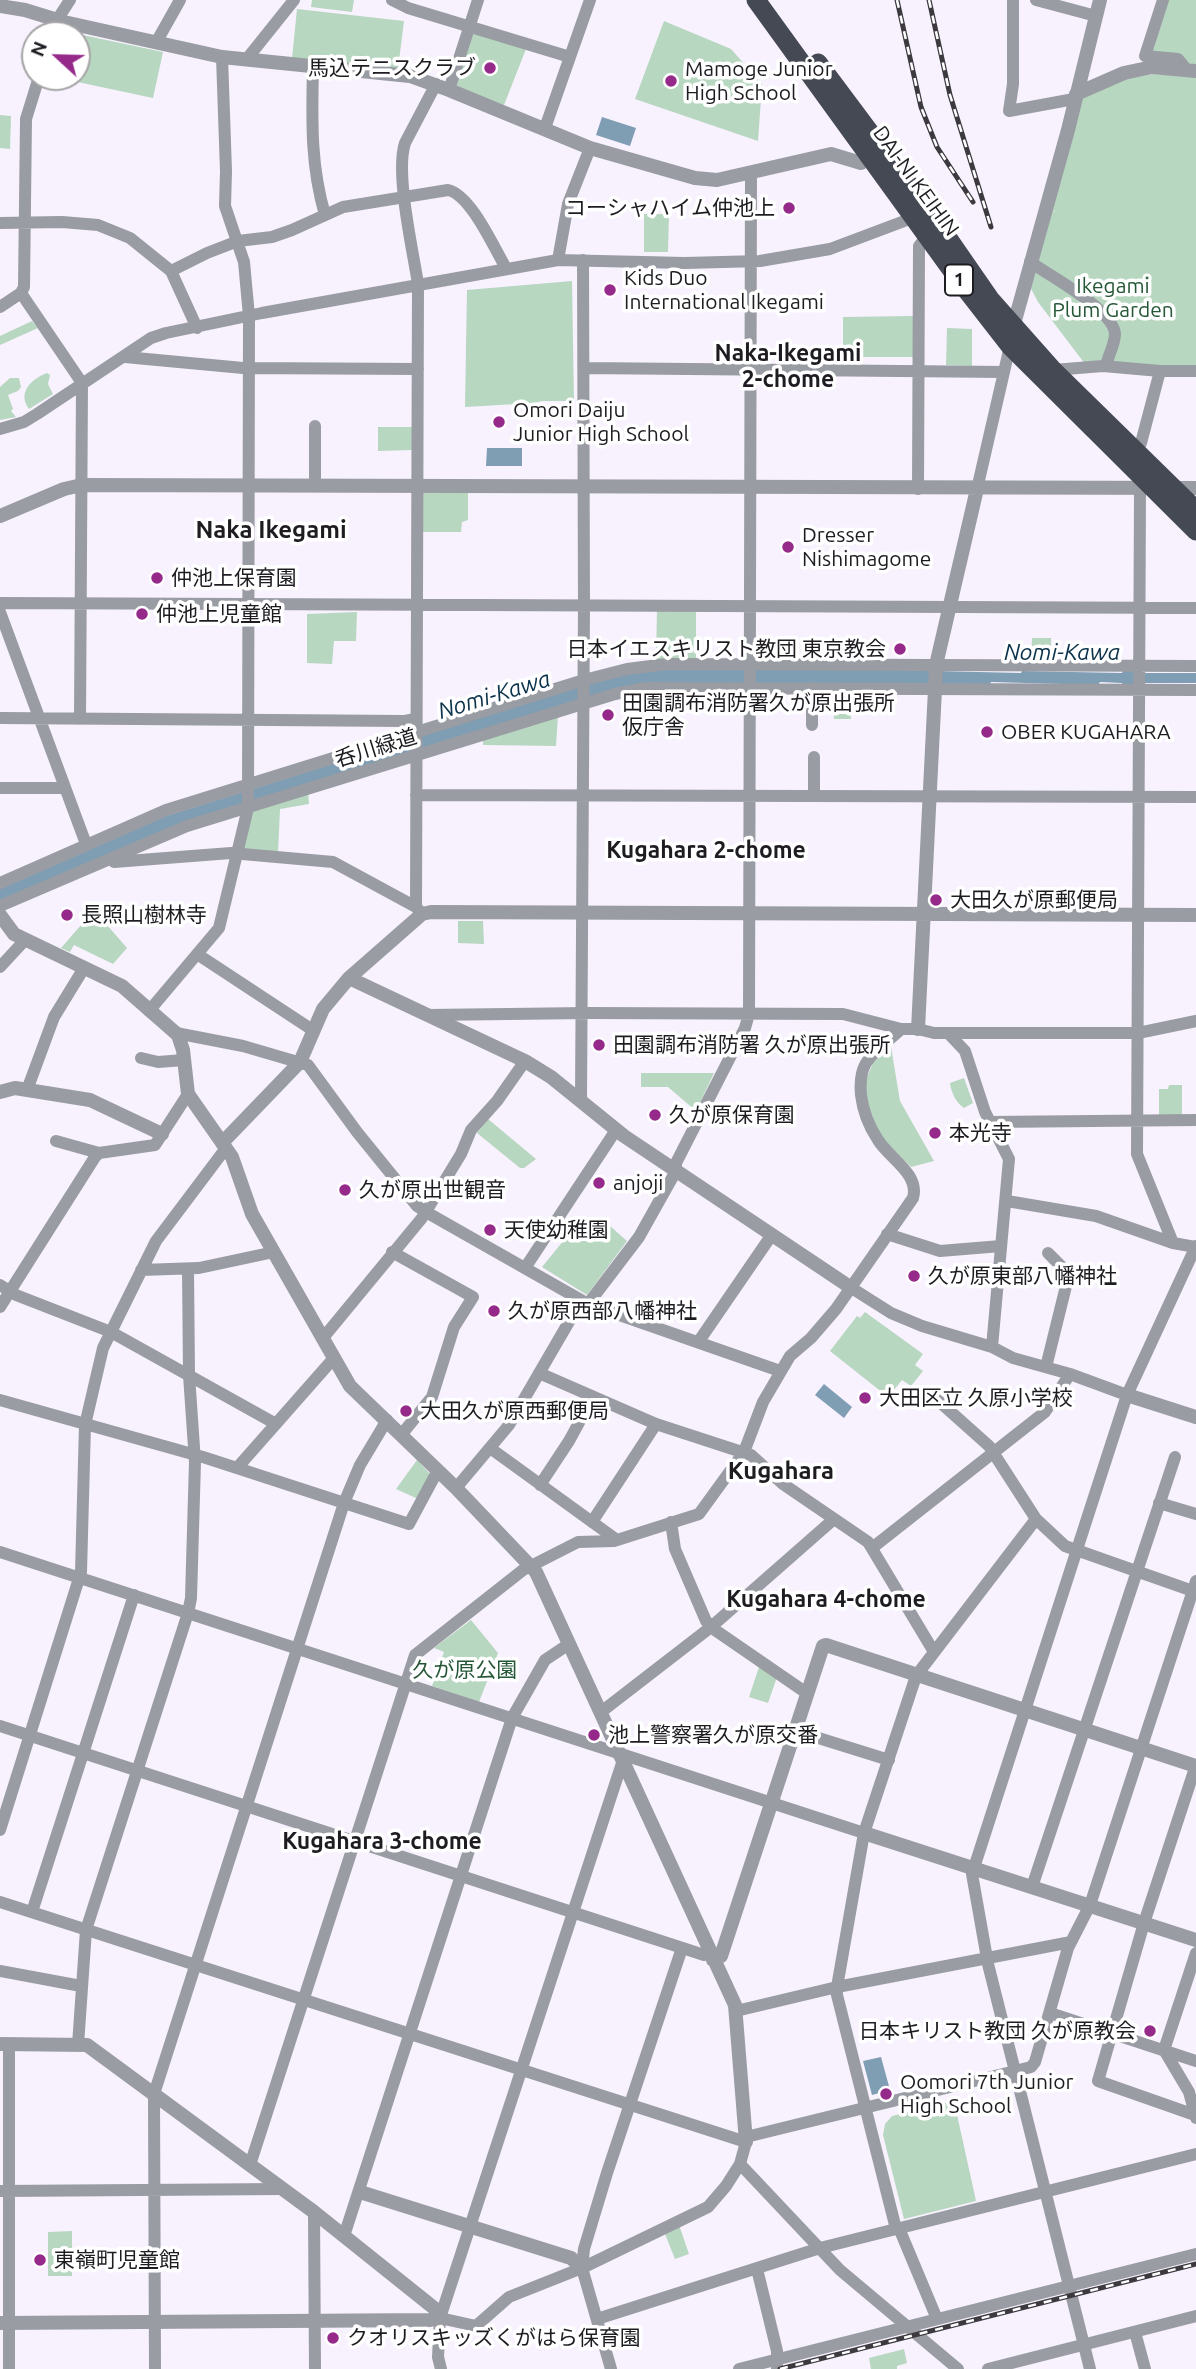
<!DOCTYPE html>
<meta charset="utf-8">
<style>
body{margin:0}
#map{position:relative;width:1196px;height:2369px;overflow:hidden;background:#f8f1fe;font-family:Ubuntu,sans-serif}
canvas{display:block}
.north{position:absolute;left:21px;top:21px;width:70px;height:70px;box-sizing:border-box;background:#fff;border:2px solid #a5a4a6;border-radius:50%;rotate:292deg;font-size:19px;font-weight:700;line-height:28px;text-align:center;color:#1e1c21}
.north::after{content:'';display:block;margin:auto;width:24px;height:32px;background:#952a8b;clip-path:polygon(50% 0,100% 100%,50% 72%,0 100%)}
</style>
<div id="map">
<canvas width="1196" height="2369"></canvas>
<div class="north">N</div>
</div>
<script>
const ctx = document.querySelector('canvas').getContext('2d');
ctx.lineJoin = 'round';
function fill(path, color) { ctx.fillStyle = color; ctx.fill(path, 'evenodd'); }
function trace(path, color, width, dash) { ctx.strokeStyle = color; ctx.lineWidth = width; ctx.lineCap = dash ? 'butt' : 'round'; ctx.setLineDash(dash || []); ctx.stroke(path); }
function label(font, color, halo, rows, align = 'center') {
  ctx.font = font + ' Ubuntu,"Noto Sans JP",sans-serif'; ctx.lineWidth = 7; ctx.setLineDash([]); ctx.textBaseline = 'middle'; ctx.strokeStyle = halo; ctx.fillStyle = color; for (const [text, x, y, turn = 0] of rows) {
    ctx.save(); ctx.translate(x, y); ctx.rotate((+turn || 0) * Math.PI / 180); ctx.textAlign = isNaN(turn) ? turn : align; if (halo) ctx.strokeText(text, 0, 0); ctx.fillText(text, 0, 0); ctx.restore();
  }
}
const green = new Path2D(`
 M312 0H354L352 12 311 7Z
 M1163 0H1196V65L1157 54 1149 49Z
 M297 9 404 21 398 69 292 58Z
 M664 21 731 49 762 84 758 141 635 99Z
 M59 30 163 52 153 98 54 77H77V35H58Z
 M472 33 526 49 504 105 456 88Z
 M1154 74 1196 77V369L1085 364 1038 302 1028 283 1050 210 1057 212 1050 209 1079 100 1129 78Z
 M0 115 11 116 10 149 0 148Z
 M644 214H669L668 252H644Z
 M572 281 574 401H542L534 403 465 407 467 290Z
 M913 316 914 357H843V317Z
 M32 321 38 328 0 345V336Z
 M947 328 972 329V366L946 365Z
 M47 373 50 375 48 384 53 394 29 409C17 393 31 379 47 373Z
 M10 378H19L21 387 18 391 8 395 13 409 11 411 16 417 0 420V387Z
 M378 427H412V450L378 451Z
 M468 492V520L462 522 461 532H421V493Z
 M657 609 696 610V660H656Z
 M357 612 356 641H334L332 664 307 663V614Z
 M1032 638H1051V661H1031Z
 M833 695H850L851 719H834Z
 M558 715 556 746 483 745V739Z
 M308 791 309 804 280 809 278 853 243 850 253 807Z
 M94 910 127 948 113 964 74 945 70 952 61 948Z
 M458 921H483L484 944 458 943Z
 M891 1047 900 1101 934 1161 911 1167 882 1138 869 1114 865 1082 873 1063Z
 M641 1073H714L696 1111 668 1087H641Z
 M964 1078 973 1103 964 1108C956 1103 951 1092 950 1083Z
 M1169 1085H1182V1115H1159V1089H1168Z
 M488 1119 536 1159 524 1168H520L477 1133Z
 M601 1218 627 1241 587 1295 542 1267 577 1224 587 1231Z
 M865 1312 923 1354 915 1365 923 1371 911 1386 902 1380 888 1397 830 1351 857 1316 860 1318Z
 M417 1460 431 1475 418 1499 396 1489Z
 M471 1620 498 1653 479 1702 432 1686 444 1652 434 1648Z
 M759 1667 777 1677 768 1703 749 1697Z
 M954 2101 976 2201 904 2219 883 2135 885 2124 892 2116Z
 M678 2222 689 2254 675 2259 663 2229Z
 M72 2231V2276H48V2232Z
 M904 2349 907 2363 897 2366V2369H871L869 2358Z`);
const water = new Path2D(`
 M602 117 636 128 630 146 596 135Z
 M487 448H522V466H486Z
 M811 668 1021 673 1022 671 1122 673 1123 671H1142V673H1196V683H1142L1123 686 1122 683 1100 682 1098 685 991 682 990 685H647L248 806 0 904V889L166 816 630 671 664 669Z
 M824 1384 852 1407 844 1418 815 1395Z
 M881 2057 890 2090 872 2095 863 2061Z`);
const minor = new Path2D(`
 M392 0 408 8 570 57
 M1013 0V84L1009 111 1074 99
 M1036 0 1096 16
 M1163 0 1145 56 1178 59 1187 70
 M52 35 57 20 70 0
 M157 41 180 0
 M246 60 294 0
 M313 65C312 118 310 163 325 215
 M449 90 478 0
 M545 128 590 0
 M0 223 62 222 98 225 130 238 171 271 197 328
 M558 260 568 204 590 148
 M1030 262C1049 275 1114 310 1115 334 1115 344 1108 356 1106 366
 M171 271 207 253 238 241 272 237 292 230 343 207 448 190C471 195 494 248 506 268
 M21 293 82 383 80 719
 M0 307 21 293 24 287 26 119 39 77
 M125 357 243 368 418 369
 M584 368 1004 372
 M1053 370 1103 366 1160 371H1196
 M315 426V486
 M0 429 24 422 37 414 151 338 166 333 262 313 558 260 685 263 760 261 830 249 915 217
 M1134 449 1141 443 1160 371
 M918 489 919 246 927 236
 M977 489 1010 346
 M1140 489 1137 1154 1173 1243
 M0 603 1196 608
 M0 612 86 844
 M812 688V725
 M0 718 405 721 415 719
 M0 788H65
 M416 795 1196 797
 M814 796V757
 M114 862 231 853 333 862 416 907
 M0 883 166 810 584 680 627 669 667 664 1196 666
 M0 906 187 826 615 694 645 688 1196 690
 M422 914 416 907 418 284C413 251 395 173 405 143L436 84
 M197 954 314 1031
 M0 967 25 940
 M149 1011 219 928 248 808 249 316 244 262 225 206 226 171 222 57
 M428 1015 588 1013 843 1014 901 1029H918L934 1033H1138L1196 1021
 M176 1033 243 1046 308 1065 357 1132 417 1206 426 1212 588 1304 780 1371
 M948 1033 965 1051 985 1112 1009 1159 992 1347
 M141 1058 158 1062 184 1060
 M27 1090 54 1017 84 968
 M581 1100 584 605 583 260
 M990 1122 1196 1120
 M56 1141 99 1153
 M1007 1201 1096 1216 1173 1243 1196 1247
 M887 1234 940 1251 1001 1246
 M392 1252 473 1297 454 1327 432 1397 402 1434
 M525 1268 616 1130
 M141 1270 199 1268 274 1252
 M0 1285 16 1295 111 1332 276 1424
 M850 1287 891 1313 922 1326 992 1347 1013 1358 1070 1374 1127 1395
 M0 1307 95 1157 99 1153 155 1145 188 1094
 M323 1338 422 1218 461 1154 471 1130 497 1101 525 1061
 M699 1341 771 1236
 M1046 1367 1069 1274 1048 1253
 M539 1373 656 1424 751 1455 783 1484 868 1542 934 1652
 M933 1396 989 1446 1036 1519 1065 1546 1196 1592
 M0 1400 203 1457 409 1524 438 1470
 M490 1448 617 1540
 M237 1468 334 1358
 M540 1485 569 1441 593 1397
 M456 1488 509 1425 570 1320 588 1304 639 1237 676 1171V1163L745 1028 749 1014 751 172
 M1159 1503 1196 1514
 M592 1522 656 1424
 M671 1522 675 1549 706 1621 715 1630 808 1694
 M872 1548 1045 1412 1070 1374
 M0 1552 864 1833
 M601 1712 711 1627 834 1519
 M0 1726 704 1955 710 1953
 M796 1731 889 1760
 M0 1830 81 1572 85 1425 103 1348 156 1241 226 1148
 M1032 1887 1175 1457
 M0 1902 746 2142 740 2164 726 2186 708 2207 582 2268 509 2297 476 2326 440 2318
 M32 1912 134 1595
 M0 1971 81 1986
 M736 2011 837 1987 1071 1942
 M1050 2013 1196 2061
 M9 2044V2369
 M78 2045 86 1930 188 1613 191 1598 195 1462 189 1375 188 1269
 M1195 2115 1098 2081 1144 1923 1196 1765
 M1196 2118 1189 2092 1164 2050 1196 1953
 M746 2137 1007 2073 1031 2067 1035 2062 1068 1948 1090 1905 1196 1581
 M740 2164 840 2270 958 2369
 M250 2165 415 1655 523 1570 578 1542 614 1541 699 1514 744 1452 763 1402 790 1356 811 1338 836 1309 913 1198C920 1174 889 1158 878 1140 868 1125 863 1112 861 1095 860 1084 860 1073 866 1063 874 1050 890 1040 901 1029
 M0 2191 282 2189
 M314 2212 315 2369
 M344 2236 512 1718 545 1660 569 1644
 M757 2269 777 2351V2368
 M597 2319 820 2248 1196 2154
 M937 2319 901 2233 895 2225 837 1995V1987L864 1833 916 1676 1036 1519
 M1135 2332 1145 2369
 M155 2369 154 2094 344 1503 360 1465 387 1420
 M441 2369 438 2357 440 2318 623 1760
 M611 2369 582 2268 584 2249 607 2173 682 1948
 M739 2369 1196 2254
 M988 2369 1196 2316
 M1090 2369 988 1964 972 1874 1127 1395 1196 1246`);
const tertiary = new Path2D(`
 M0 6 25 10 64 22 222 57 410 76 449 90 590 148 695 178 717 180 831 154 861 163 871 157
 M1076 94 1124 73 1152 67 1196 71
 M1012 331 1068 130 1100 0
 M0 516 64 489 82 485 1196 488
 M935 686 936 665 977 489
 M0 915 14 934 122 986 178 1035 183 1050 188 1094 232 1157 252 1214 350 1386 456 1488 536 1572 735 2005 746 2142
 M349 978 525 1061 551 1077 624 1136 850 1287
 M918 1029 935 689
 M0 1092 15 1088 90 1100 162 1134
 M222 1143 300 1062 323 1009 349 978 422 914 431 912 1196 915
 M1127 1395 1196 1417
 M864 1833 1196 1940
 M713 1960 721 1956 823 1646 826 1645 1196 1766
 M0 2044 87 2045 314 2212 434 2308 440 2318 430 2320 0 2323
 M360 2192 571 2258 582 2268`);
const trunk = new Path2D(`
 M756 0 961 283 1010 346 1196 531
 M818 63 936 221 990 299 1053 370 1196 510`);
const rail = new Path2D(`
 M897 0 921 107 937 147 973 202
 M929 0 950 95 991 227
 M780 2369 1196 2264`);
const markers = [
 [490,68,7,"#952a8b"],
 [671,81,7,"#952a8b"],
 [789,208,7,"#952a8b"],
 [610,290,7,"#952a8b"],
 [499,422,7,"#952a8b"],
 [788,547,7,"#952a8b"],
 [157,578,7,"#952a8b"],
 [142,614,7,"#952a8b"],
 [900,649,7,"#952a8b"],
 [608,715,7,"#952a8b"],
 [987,732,7,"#952a8b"],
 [936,900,7,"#952a8b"],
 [67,915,7,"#952a8b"],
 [599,1045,7,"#952a8b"],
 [655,1115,7,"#952a8b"],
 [935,1133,7,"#952a8b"],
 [599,1183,7,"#952a8b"],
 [345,1190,7,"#952a8b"],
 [490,1230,7,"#952a8b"],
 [914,1276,7,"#952a8b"],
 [494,1311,7,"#952a8b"],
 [865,1398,7,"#952a8b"],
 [406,1411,7,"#952a8b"],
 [594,1735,7,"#952a8b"],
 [1150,2031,7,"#952a8b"],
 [886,2094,7,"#952a8b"],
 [40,2260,7,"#952a8b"],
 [333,2338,7,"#952a8b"]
];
const shields = [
 [959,280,28]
];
const shieldNames = [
 ["1",959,280]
];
const poiNames = [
 ["馬込テニスクラブ",476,68,"right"],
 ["Mamoge Junior",685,69],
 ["High School",685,93],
 ["コーシャハイム仲池上",775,208,"right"],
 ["Kids Duo",624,278],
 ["International Ikegami",624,302],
 ["Omori Daiju",513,410],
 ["Junior High School",513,434],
 ["Dresser",802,535],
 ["Nishimagome",802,559],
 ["仲池上保育園",171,578],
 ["仲池上児童館",156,614],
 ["日本イエスキリスト教団 東京教会",886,649,"right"],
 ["田園調布消防署久が原出張所",622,703],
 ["仮庁舎",622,727],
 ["OBER KUGAHARA",1001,732],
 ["大田久が原郵便局",950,900],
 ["長照山樹林寺",81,915],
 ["田園調布消防署 久が原出張所",613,1045],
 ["久が原保育園",669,1115],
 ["本光寺",949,1133],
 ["anjoji",613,1183],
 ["久が原出世観音",359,1190],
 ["天使幼稚園",504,1230],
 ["久が原東部八幡神社",928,1276],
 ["久が原西部八幡神社",508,1311],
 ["大田区立 久原小学校",879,1398],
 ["大田久が原西郵便局",420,1411],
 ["池上警察署久が原交番",608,1735],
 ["日本キリスト教団 久が原教会",1136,2031,"right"],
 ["Oomori 7th Junior",900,2082],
 ["High School",900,2106],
 ["東嶺町児童館",54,2260],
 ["クオリスキッズくがはら保育園",347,2338]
];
const streetNames = [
 ["DAI-NI KEIHIN",916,181,54],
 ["呑川緑道",376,748,-17]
];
const parkNames = [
 ["Ikegami",1113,286],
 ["Plum Garden",1113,310],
 ["久が原公園",465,1670]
];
const neighbourhoodNames = [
 ["Naka-Ikegami",788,353],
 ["2-chome",788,379],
 ["Kugahara 2-chome",706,850],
 ["Kugahara 4-chome",826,1599],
 ["Kugahara 3-chome",382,1841]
];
const waterNames = [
 ["Nomi-Kawa",1062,652],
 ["Nomi-Kawa",494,695,-17]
];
const quarterNames = [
 ["Naka Ikegami",271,530],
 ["Kugahara",781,1471]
];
fill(green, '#b7d7c0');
fill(water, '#7f9db3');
trace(minor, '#999ca2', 12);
trace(tertiary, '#999ca2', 14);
trace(trunk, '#444953', 19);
trace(rail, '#3c393f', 5);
trace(rail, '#fff', 2.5, [8]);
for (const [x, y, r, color] of markers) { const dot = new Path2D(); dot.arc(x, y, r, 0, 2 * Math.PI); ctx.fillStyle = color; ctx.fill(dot); trace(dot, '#fff', 2.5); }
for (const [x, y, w] of shields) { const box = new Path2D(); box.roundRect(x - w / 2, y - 15.5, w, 31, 5); ctx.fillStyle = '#fff'; ctx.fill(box); trace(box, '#1e1c21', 2); }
label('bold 19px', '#1e1c21', null, shieldNames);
label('21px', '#1e1c21', '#fff', poiNames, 'left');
label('21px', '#1e1c21', '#fff', streetNames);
label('21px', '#255737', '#fff', parkNames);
label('bold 23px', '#1e1c21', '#fff', neighbourhoodNames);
label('italic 23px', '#0b334b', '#fff', waterNames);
label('bold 24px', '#1e1c21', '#fff', quarterNames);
</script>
